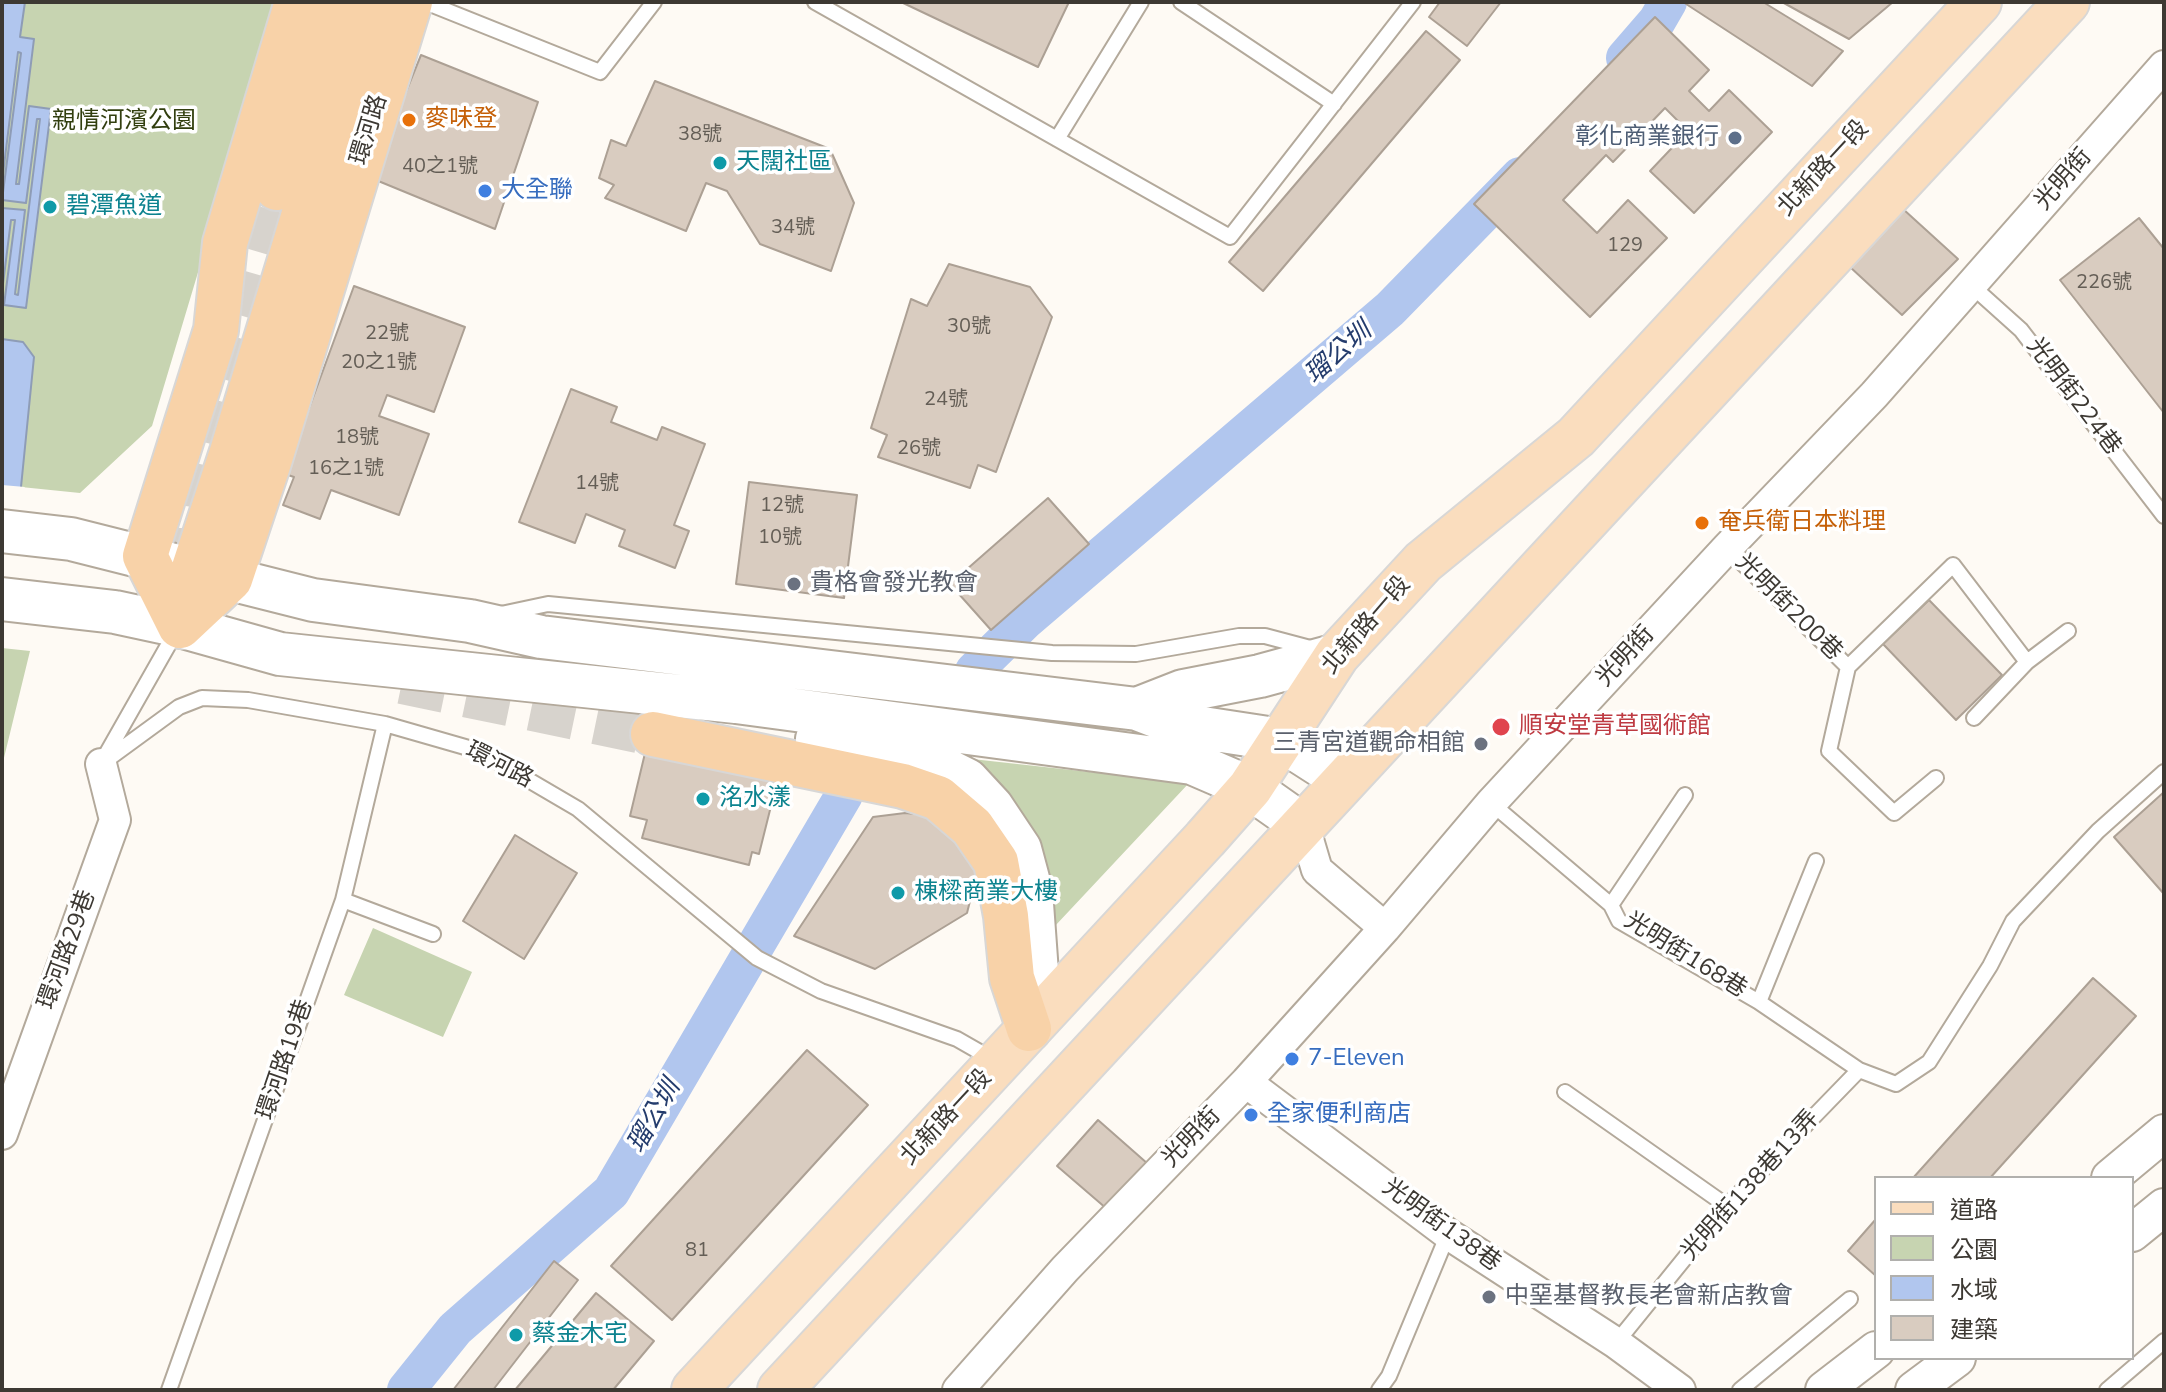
<!DOCTYPE html>
<meta charset="utf-8">
<style>
body{margin:0}
#map{position:relative;width:2166px;height:1392px;overflow:hidden;background:#fefaf4;font-family:"Nunito Sans","Noto Sans TC",sans-serif}
canvas{display:block}
.frame{position:absolute;inset:0;border:4px solid #3d3933;pointer-events:none}
.legend{position:absolute;left:1874px;top:1176px;width:260px;height:184px;box-sizing:border-box;background:#fff;border:2px solid #b1b0ad;margin:0;padding:10px 14px;list-style:none;font-size:24px;color:#3d3933}
.legend li{display:flex;align-items:center;gap:16px;height:40px}
.legend b{width:40px;border:2px solid #b1b0ad}
</style>
<div id="map">
<canvas width="2166" height="1392"></canvas>
<div class="frame"></div>
<ul class="legend">
<li><b style="height:10px;background:#faddbe"></b>道路</li>
<li><b style="height:22px;background:#c7d4b1"></b>公園</li>
<li><b style="height:22px;background:#b1c6ee"></b>水域</li>
<li><b style="height:22px;background:#d9ccc0"></b>建築</li>
</ul>
</div>
<script>
const ctx = document.querySelector('canvas').getContext('2d');
ctx.lineJoin = 'round';
function fill(path, color) { ctx.fillStyle = color; ctx.fill(path, 'evenodd'); }
function trace(path, color, width, dash) { ctx.strokeStyle = color; ctx.lineWidth = width; ctx.lineCap = dash ? 'butt' : 'round'; ctx.setLineDash(dash || []); ctx.stroke(path); }
function label(font, color, halo, rows, align = 'center') {
  ctx.font = font + ' "Nunito Sans","Noto Sans TC",sans-serif'; ctx.lineWidth = 7; ctx.setLineDash([]); ctx.textBaseline = 'middle'; ctx.strokeStyle = halo; ctx.fillStyle = color; for (const [text, x, y, turn = 0] of rows) {
    ctx.save(); ctx.translate(x, y); ctx.rotate((+turn || 0) * Math.PI / 180); ctx.textAlign = isNaN(turn) ? turn : align; if (halo) ctx.strokeText(text, 0, 0); ctx.fillText(text, 0, 0); ctx.restore();
  }
}
const green = new Path2D(`
 M25 2H279L152 426 80 493 21 487 34 357 23 342 2 339V182Z
 M2 648 30 651 2 766Z
 M963 758 1189 783 1040 942Z
 M373 928 472 972 443 1037 344 995Z`);
const water = new Path2D(`
 M2 2H25L20 37 34 39 16 184H19L29 106 51 109 26 308 4 305 15 220H11L2 292V208L25 210 15 294 18 295 40 119H37L26 203 2 200 21 53 18 52 2 182Z
 M2 339 23 342 34 357 21 487 2 519Z`);
const pier = new Path2D(`
 M2 485 25 487 2 523Z`);
const canal = new Path2D(`
 M1625 58 1657 21 1668 2
 M974 671 1026 620 1390 309 1520 176
 M406 1390 455 1329 611 1192 844 795`);
const building = new Path2D(`
 M901 2H1069L1038 67Z
 M1440 2H1501L1467 46 1429 17Z
 M1683 2H1763L1843 51 1812 86Z
 M1782 2H1893L1849 39Z
 M1655 17 1709 70 1689 91 1709 111 1729 90 1772 132 1694 213 1650 171 1688 131 1665 108 1613 162 1606 155 1563 200 1597 233 1628 200 1667 238 1590 317 1474 204Z
 M1426 31 1460 60 1263 291 1229 262Z
 M421 55 538 102 495 229 371 178Z
 M655 81 830 149 854 203 831 271 760 244 727 191 706 183 686 231 605 198 614 185 599 178 611 140 626 146Z
 M1903 209 1958 259 1902 315 1850 267Z
 M2139 218 2164 249V413L2060 280Z
 M949 264 1030 287 1052 317 996 472 978 465 970 488 878 457 887 435 871 428 911 299 927 306Z
 M354 286 465 327 434 412 387 395 379 416 429 434 399 515 331 490 320 519 283 505 294 477 285 474Z
 M571 389 617 407 611 422 657 440 662 427 705 444 674 525 689 531 675 568 619 546 625 530 586 514 575 543 519 522Z
 M749 482 857 495 844 598 736 584Z
 M1048 498 1089 544 991 630 950 584Z
 M1929 600 2002 675 1956 720 1883 644Z
 M646 749 777 782 759 854 752 852 749 865 642 838 647 820 630 816Z
 M2164 792V894L2114 837Z
 M905 813 944 817 977 873 967 913 875 969 794 936 873 817Z
 M515 835 577 873 524 959 463 921Z
 M2093 978 2136 1016 1990 1178H1913Z
 M807 1050 868 1105 672 1320 611 1266Z
 M1098 1120 1148 1164 1107 1209 1057 1166Z
 M1876 1219V1276L1848 1251Z
 M554 1261 578 1280 493 1390H453Z
 M596 1293 654 1341 613 1390H515Z`);
const trunkTunnel = new Path2D(`
 M190 572C174 519 214 401 230 346 246 293 261 240 277 188
 M402 682 653 734`);
const service = new Path2D(`
 M425 2 600 72 654 2
 M815 2 1230 237 1413 2
 M1181 2 1334 104
 M1057 139 1141 2
 M1972 286 2021 330 2164 516
 M1727 548 1848 667
 M501 614 548 604 1052 653 1136 654 1239 636H1265L1314 649
 M1848 667 1953 565 2027 662 2068 631
 M1848 667 1829 751 1894 813 1936 778
 M1974 718 2027 662
 M103 760 178 628
 M101 764 179 707 202 698 248 700 385 724 479 751 578 809 757 958 821 991 957 1039 992 1059
 M1491 803 1611 905 1619 921 1759 1002 1859 1070 1896 1084 1929 1062 1990 966 2013 921 2098 831 2164 772
 M343 900 433 934
 M1611 905 1685 795
 M1759 1002 1816 861
 M1565 1092 1727 1206
 M1616 1343 1727 1206 1859 1070
 M169 1390 343 900 385 724
 M1379 1390 1389 1376 1448 1234
 M1740 1390 1850 1299
 M2107 1390 2164 1341`);
const minor = new Path2D(`
 M1304 826 1317 870 1385 928
 M1246 1082 1448 1234 1616 1343 1680 1390
 M2 1134 115 820 101 764
 M958 1390 1065 1269 1246 1082 1385 928 1491 803 1727 548 1874 395 2164 66`);
const tertiary = new Path2D(`
 M2110 1178 2164 1133
 M2132 1233 2164 1207
 M1824 1390 1876 1350
 M1914 1390 1957 1358`);
const secondary = new Path2D(`
 M2 531 71 539 313 600 470 621 541 637 1137 709 1176 724 1281 740 1345 781
 M2 599 115 612 180 626 280 654 736 702 1192 763 1250 788 1304 826
 M1137 709 1183 691 1260 676 1337 655
 M817 739 929 761 967 780 992 807 1020 849 1031 890 1037 973 1029 1029`);
const primary = new Path2D(`
 M694 1390 1205 839 1250 788 1337 655 1423 562 1576 437 1979 2
 M780 1390C1210 929 1637 464 2067 2`);
const trunk = new Path2D(`
 M277 188 335 2
 M180 626 230 579 268 465 410 2
 M180 626 145 556 216 330 225 243 297 2
 M180 626 194 568 232 452 368 2
 M653 734 903 786 938 798 972 827 996 862 1006 916 1012 978 1029 1029`);
const markers = [
 [409,120,8,"#e8710a"],
 [1735,138,8,"#5c6f8a"],
 [720,163,8,"#0f9aa8"],
 [485,191,8,"#3f7fe0"],
 [50,207,8,"#0f9aa8"],
 [1702,523,8,"#e8710a"],
 [794,584,8,"#6b7280"],
 [1501,727,10,"#e0444e"],
 [1481,744,8,"#6b7280"],
 [703,799,8,"#0f9aa8"],
 [898,893,8,"#0f9aa8"],
 [1292,1059,8,"#3f7fe0"],
 [1251,1115,8,"#3f7fe0"],
 [1489,1297,8,"#6b7280"],
 [516,1335,8,"#0f9aa8"]
];
const numberNames = [
 ["38號",700,135],
 ["40之1號",440,167],
 ["34號",793,228],
 ["129",1625,246],
 ["226號",2104,283],
 ["30號",969,327],
 ["22號",387,334],
 ["20之1號",379,363],
 ["24號",946,400],
 ["18號",357,438],
 ["26號",919,449],
 ["16之1號",346,469],
 ["14號",597,484],
 ["12號",782,506],
 ["10號",780,538],
 ["81",697,1251]
];
const foodNames = [
 ["麥味登",425,120],
 ["奄兵衛日本料理",1718,523]
];
const parkNames = [
 ["親情河濱公園",124,122]
];
const streetNames = [
 ["環河路",370,130,-73],
 ["北新路一段",1824,169,-47],
 ["光明街",2064,180,-49],
 ["光明街224巷",2073,397,53],
 ["光明街200巷",1788,608,45],
 ["北新路一段",1367,626,-49],
 ["光明街",1626,657,-47],
 ["環河路",499,766,27],
 ["環河路29巷",68,950,-70],
 ["光明街168巷",1685,956,32],
 ["環河路19巷",286,1060,-71],
 ["北新路一段",947,1118,-47],
 ["光明街",1192,1138,-46],
 ["光明街138巷13弄",1751,1186,-48],
 ["光明街138巷",1441,1226,36]
];
const serviceNames = [
 ["彰化商業銀行",1719,138]
];
const cultureNames = [
 ["天闊社區",736,163],
 ["碧潭魚道",66,207],
 ["洺水漾",719,799],
 ["棟樑商業大樓",914,893],
 ["蔡金木宅",532,1335]
];
const shopNames = [
 ["大全聯",501,191],
 ["7-Eleven",1308,1059],
 ["全家便利商店",1267,1115]
];
const worshipNames = [
 ["貴格會發光教會",810,584],
 ["三青宮道觀命相館",1465,744,"right"],
 ["中堊基督教長老會新店教會",1505,1297]
];
const healthNames = [
 ["順安堂青草國術館",1519,727]
];
const waterNames = [
 ["瑠公圳",1339,354,-41],
 ["瑠公圳",655,1117,-60]
];
fill(green, '#c7d4b1');
fill(water, '#b1c6ee');
trace(water, '#8e9cb6', 2);
fill(pier, '#fefaf4');
trace(canal, '#b1c6ee', 38);
fill(building, '#d9ccc0');
trace(building, '#aca094', 2);
trace(trunkTunnel, '#d7d3cd', 44, [44, 22]);
trace(service, '#b3a99b', 18);
trace(minor, '#b3a99b', 34);
trace(tertiary, '#b3a99b', 40);
trace(secondary, '#b3a99b', 46);
trace(primary, '#d8d7d6', 48);
trace(trunk, '#d8d7d6', 48);
trace(service, '#fff', 14);
trace(minor, '#fff', 30);
trace(tertiary, '#fff', 36);
trace(secondary, '#fff', 42);
trace(primary, '#faddbe', 44);
trace(trunk, '#f8d2a8', 44);
for (const [x, y, r, color] of markers) { const dot = new Path2D(); dot.arc(x, y, r, 0, 2 * Math.PI); ctx.fillStyle = color; ctx.fill(dot); trace(dot, '#fff', 3); }
label('20px', '#645e56', null, numberNames);
label('24px', '#c56008', '#fff', foodNames, 'left');
label('24px', '#323f0f', '#fff', parkNames);
label('24px', '#3d3933', '#fff', streetNames);
label('24px', '#4e5e75', '#fff', serviceNames, 'right');
label('24px', '#0d838f', '#fff', cultureNames, 'left');
label('24px', '#366cbe', '#fff', shopNames, 'left');
label('24px', '#5b616d', '#fff', worshipNames, 'left');
label('24px', '#be3a42', '#fff', healthNames, 'left');
label('italic 26px', '#243c6d', '#fff', waterNames);
</script>
